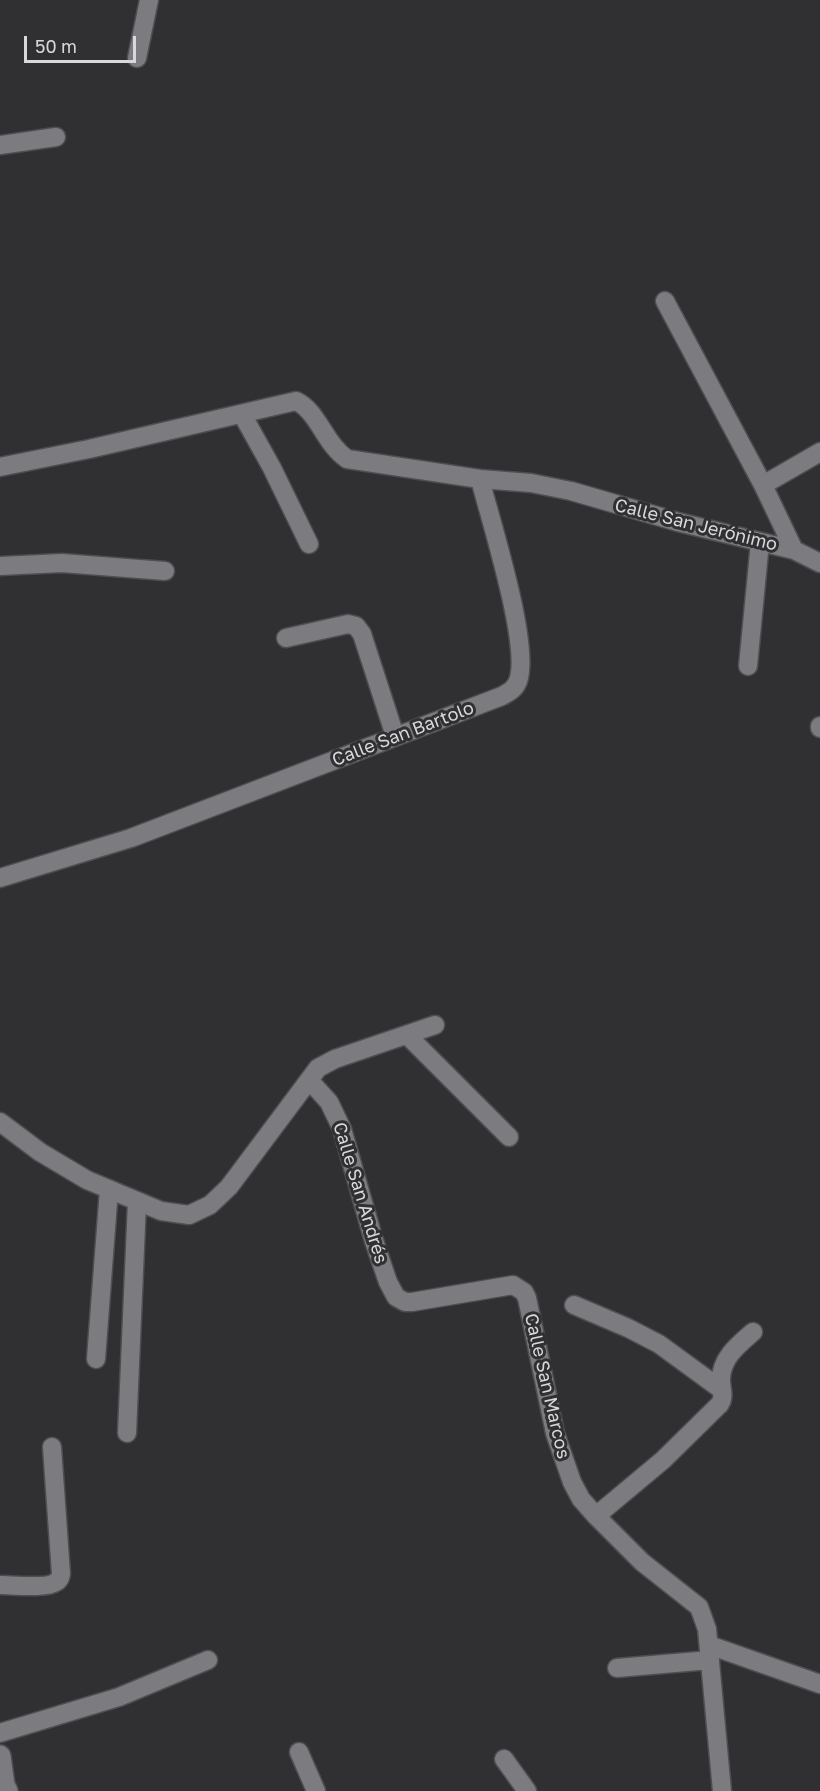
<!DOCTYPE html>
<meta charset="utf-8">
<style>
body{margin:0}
#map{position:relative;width:820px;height:1791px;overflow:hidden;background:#302f32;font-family:"Golos Text",sans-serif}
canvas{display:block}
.scale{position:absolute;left:24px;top:36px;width:112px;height:27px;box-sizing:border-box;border:3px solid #d8d7da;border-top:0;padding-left:8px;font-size:18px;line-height:21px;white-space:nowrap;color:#d8d7da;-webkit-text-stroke:4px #302f32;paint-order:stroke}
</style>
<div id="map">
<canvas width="820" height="1791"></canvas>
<div class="scale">50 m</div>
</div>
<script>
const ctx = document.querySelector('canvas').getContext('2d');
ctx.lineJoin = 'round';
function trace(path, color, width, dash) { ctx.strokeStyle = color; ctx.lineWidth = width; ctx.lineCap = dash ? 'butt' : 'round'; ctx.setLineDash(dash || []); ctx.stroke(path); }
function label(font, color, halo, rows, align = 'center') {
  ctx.font = font + ' "Golos Text",sans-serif'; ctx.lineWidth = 6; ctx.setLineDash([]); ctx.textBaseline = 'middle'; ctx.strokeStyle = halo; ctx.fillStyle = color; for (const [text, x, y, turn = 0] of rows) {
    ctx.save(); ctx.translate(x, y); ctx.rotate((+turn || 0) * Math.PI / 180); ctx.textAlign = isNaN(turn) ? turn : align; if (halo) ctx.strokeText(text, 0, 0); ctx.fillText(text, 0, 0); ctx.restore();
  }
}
const minor = new Path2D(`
 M137 58 149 0
 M0 145 56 137
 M665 301 763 485 794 550
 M242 414 272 468 309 544
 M0 467 89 449 296 401C318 411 324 443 347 459L480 479 531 483 571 491 678 522 794 550 820 563
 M763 485 820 452
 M0 566 62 563 165 571
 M286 638 348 624 356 626 362 634 395 736
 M748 666 760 542
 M820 728V726
 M0 878 131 838 502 696C509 692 515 689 518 681 531 646 490 519 480 479
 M407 1035 509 1137
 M309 1080 329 1102 342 1129 374 1241 388 1282 396 1297 405 1302H412L513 1285 524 1292 527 1298 555 1433 572 1482 581 1499 596 1516 642 1562 699 1607 707 1629 722 1791
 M0 1122 40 1152 87 1180 161 1211 189 1215 210 1205 229 1187 318 1068 335 1059 435 1025
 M574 1305 628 1328 659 1344 722 1390
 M96 1359 109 1189
 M127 1433 137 1202
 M596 1516 663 1460 720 1404C725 1396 721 1389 721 1380 721 1358 738 1345 753 1332
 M0 1585C12 1585 47 1589 56 1582 60 1580 60 1578 61 1574L52 1447
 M709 1645 820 1684
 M617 1668 710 1660
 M0 1733 119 1697 208 1660
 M299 1752 316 1791
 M504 1759 527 1791`);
const tertiary = new Path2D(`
 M0 1756 4 1785 7 1791`);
const streetNames = [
 ["Calle San Jerónimo",696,525,14],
 ["Calle San Bartolo",403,734,-21],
 ["Calle San Andrés",360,1193,73],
 ["Calle San Marcos",547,1386,77]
];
trace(minor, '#4e4d50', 21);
trace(tertiary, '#4e4d50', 24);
trace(minor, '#7c7b7f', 18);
trace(tertiary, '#7c7b7f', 21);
label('18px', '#d8d7da', '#302f32', streetNames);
</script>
